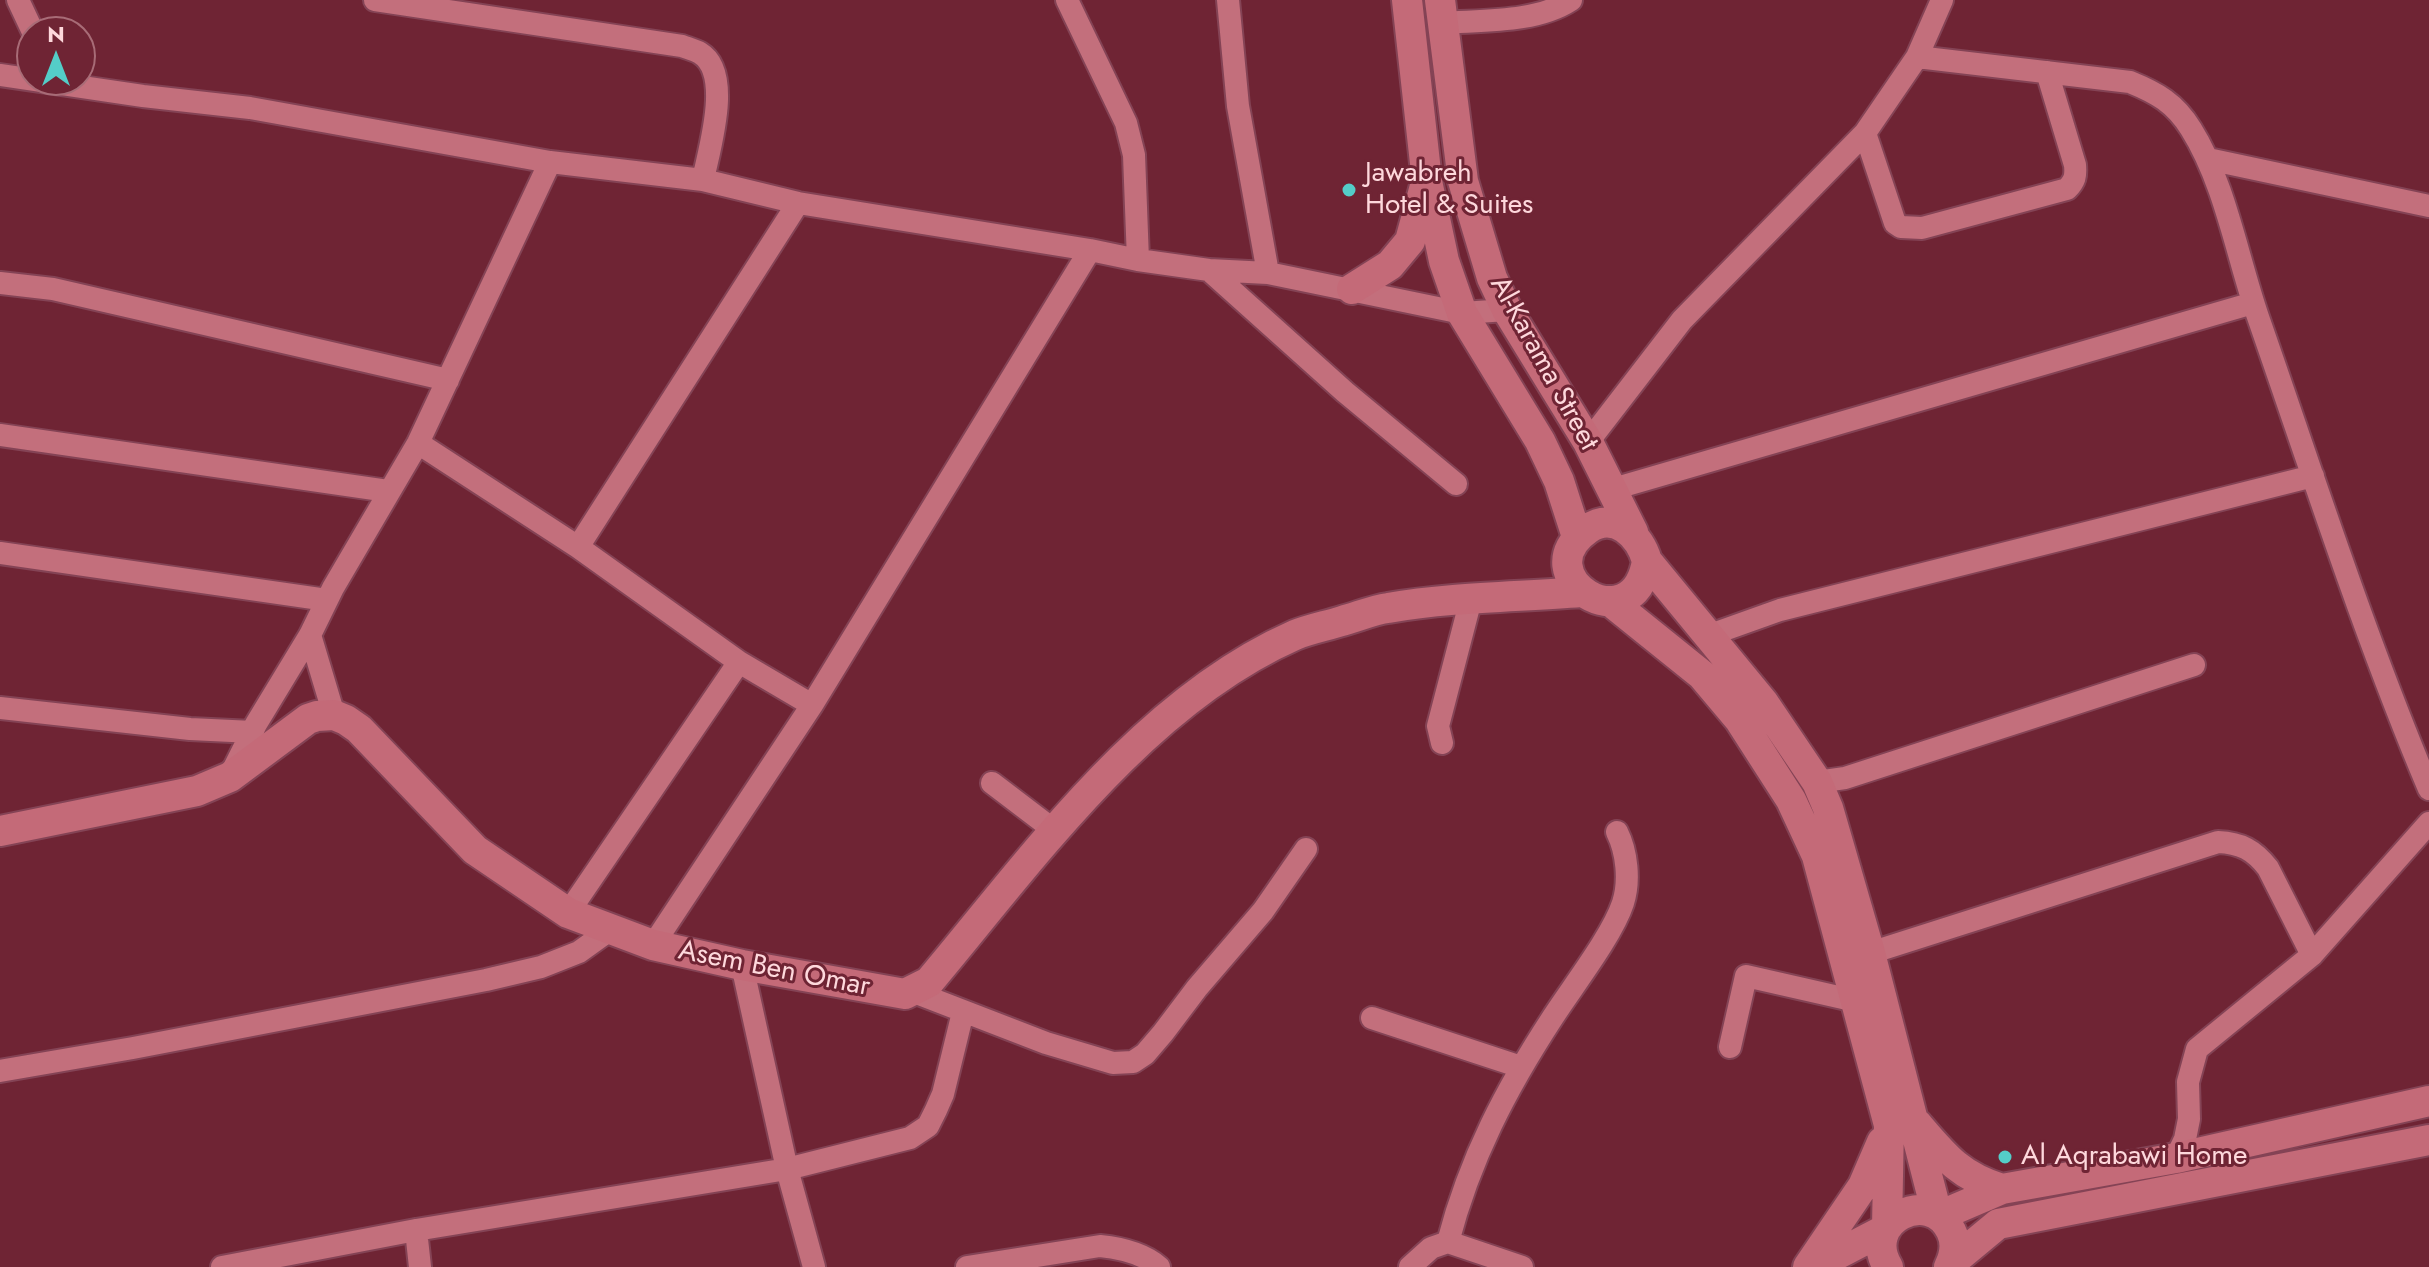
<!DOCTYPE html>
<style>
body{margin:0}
#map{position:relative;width:2429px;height:1267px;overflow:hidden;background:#6f2434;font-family:Jost,sans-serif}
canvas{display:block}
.north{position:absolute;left:16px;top:16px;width:80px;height:80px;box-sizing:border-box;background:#6f2434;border:2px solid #a86c77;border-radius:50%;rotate:0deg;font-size:22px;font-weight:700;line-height:32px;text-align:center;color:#fed8dc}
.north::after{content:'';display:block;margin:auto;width:28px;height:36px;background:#54cdc8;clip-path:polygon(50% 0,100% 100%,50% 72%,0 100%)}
</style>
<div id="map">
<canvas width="2429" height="1267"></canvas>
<div class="north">N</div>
</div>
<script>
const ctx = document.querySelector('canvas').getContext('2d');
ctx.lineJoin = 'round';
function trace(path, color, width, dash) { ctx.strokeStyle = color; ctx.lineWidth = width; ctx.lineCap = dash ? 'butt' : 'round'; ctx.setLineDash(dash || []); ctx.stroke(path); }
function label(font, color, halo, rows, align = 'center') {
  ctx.font = font + ' Jost,sans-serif'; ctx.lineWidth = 6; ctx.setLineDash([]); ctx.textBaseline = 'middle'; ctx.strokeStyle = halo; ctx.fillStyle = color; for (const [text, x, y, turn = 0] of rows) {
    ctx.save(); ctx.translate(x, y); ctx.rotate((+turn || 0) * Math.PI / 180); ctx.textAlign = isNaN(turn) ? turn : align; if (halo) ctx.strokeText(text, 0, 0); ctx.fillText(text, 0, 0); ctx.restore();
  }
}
const street = new Path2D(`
 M18 0 33 32
 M375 0 682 46C687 48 695 50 700 53 733 73 709 149 703 180
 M1067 0 1126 123 1134 155 1138 260
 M1228 0 1238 106 1268 273
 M1442 23C1483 20 1536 23 1571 0
 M1917 57 2130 82C2157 93 2175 103 2191 129 2225 183 2237 256 2258 317 2313 475 2364 635 2429 789
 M0 75 143 96 250 108 550 162 703 180 798 203 1090 250 1138 260 1209 270 1268 273 1462 313 1507 310
 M1865 133 1895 223 1901 227 1922 228 2067 189C2075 181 2076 176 2075 165L2047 72
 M2208 159 2429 206
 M1209 270 1345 392 1456 484
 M0 283 53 289 448 380
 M0 435 388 491
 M1588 442 1682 320 1865 133 1917 57 1942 0
 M418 443 578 547 739 662 812 705
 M1613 489 2253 303
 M578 547 798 203
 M0 553 327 600
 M310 635 334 715
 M1710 635 1780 610 2313 476
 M0 708 190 729 253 732
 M1442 743 1438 726 1471 599
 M231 774 256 724 310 635 333 588 418 443 550 162
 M1817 782 1845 778 2194 665
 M992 783 1055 831
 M568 913 739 662
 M653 945 812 705 1090 250
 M1870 953 2218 842C2241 843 2254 850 2268 868L2312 955
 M742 965 787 1169 814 1267
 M914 992 1046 1043 1113 1063 1133 1062 1145 1054 1163 1033 1197 988 1263 911 1306 849
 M1372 1018 1521 1067
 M1730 1047 1746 976 1856 1001
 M0 1071 133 1048 486 980 541 967 579 952 611 929
 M2176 1158 2185 1139 2189 1119 2188 1082 2197 1049 2312 955 2429 823
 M416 1230 420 1267
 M222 1267 416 1230 787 1169 910 1138 928 1126 936 1110 943 1094 963 1012
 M967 1267 1100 1246C1120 1248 1143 1253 1159 1267
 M1410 1267 1431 1248 1448 1242
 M1522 1267 1448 1242C1470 1158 1506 1089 1553 1017 1573 986 1612 936 1623 903 1630 881 1627 852 1617 832`);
const secondary = new Path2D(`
 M1407 0 1427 181 1444 261 1462 313 1540 441 1559 481 1577 537
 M1440 0 1463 181 1492 278 1507 310 1588 442 1633 532
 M1352 289 1390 265 1410 241 1425 186
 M1647 561C1633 647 1522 575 1588 529 1615 510 1640 536 1647 561L1763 702 1817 782 1828 808 1870 953 1937 1214
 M1610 601 1702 675 1739 719 1791 800 1817 856 1889 1125 1887 1227
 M0 831 197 791 230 777 308 719 317 716 334 715 346 720 359 729 475 850 568 913 653 945 742 965 905 994 929 982C1033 858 1143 702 1295 635 1310 629 1326 626 1342 621 1357 617 1373 610 1388 608 1451 597 1517 597 1581 592
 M1917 1124C1945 1157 1960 1176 2002 1189
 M1939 1216 2002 1189 2176 1158 2429 1101
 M1951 1263 1998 1224 2429 1140
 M1808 1267 1863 1186 1882 1142
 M1813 1267 1886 1229
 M1888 1267C1860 1221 1930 1186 1951 1231 1957 1243 1955 1255 1949 1267`);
const markers = [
 [1349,190,8,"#54cdc8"],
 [2005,1157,8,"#54cdc8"]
];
const poiNames = [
 ["Jawabreh",1365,174],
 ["Hotel & Suites",1365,206],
 ["Al Aqrabawi Home",2021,1157]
];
const streetNames = [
 ["Al-Karama Street",1543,364,61],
 ["Asem Ben Omar",774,970,11]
];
trace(street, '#844355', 26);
trace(secondary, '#844355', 34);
trace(street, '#c36f7c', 22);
trace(secondary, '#c46a78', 30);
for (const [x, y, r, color] of markers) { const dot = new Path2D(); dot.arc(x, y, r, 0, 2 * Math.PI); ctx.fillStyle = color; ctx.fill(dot); trace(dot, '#6f2434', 3); }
label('28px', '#fed8dc', '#6f2434', poiNames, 'left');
label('28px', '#fed8dc', '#6f2434', streetNames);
</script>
